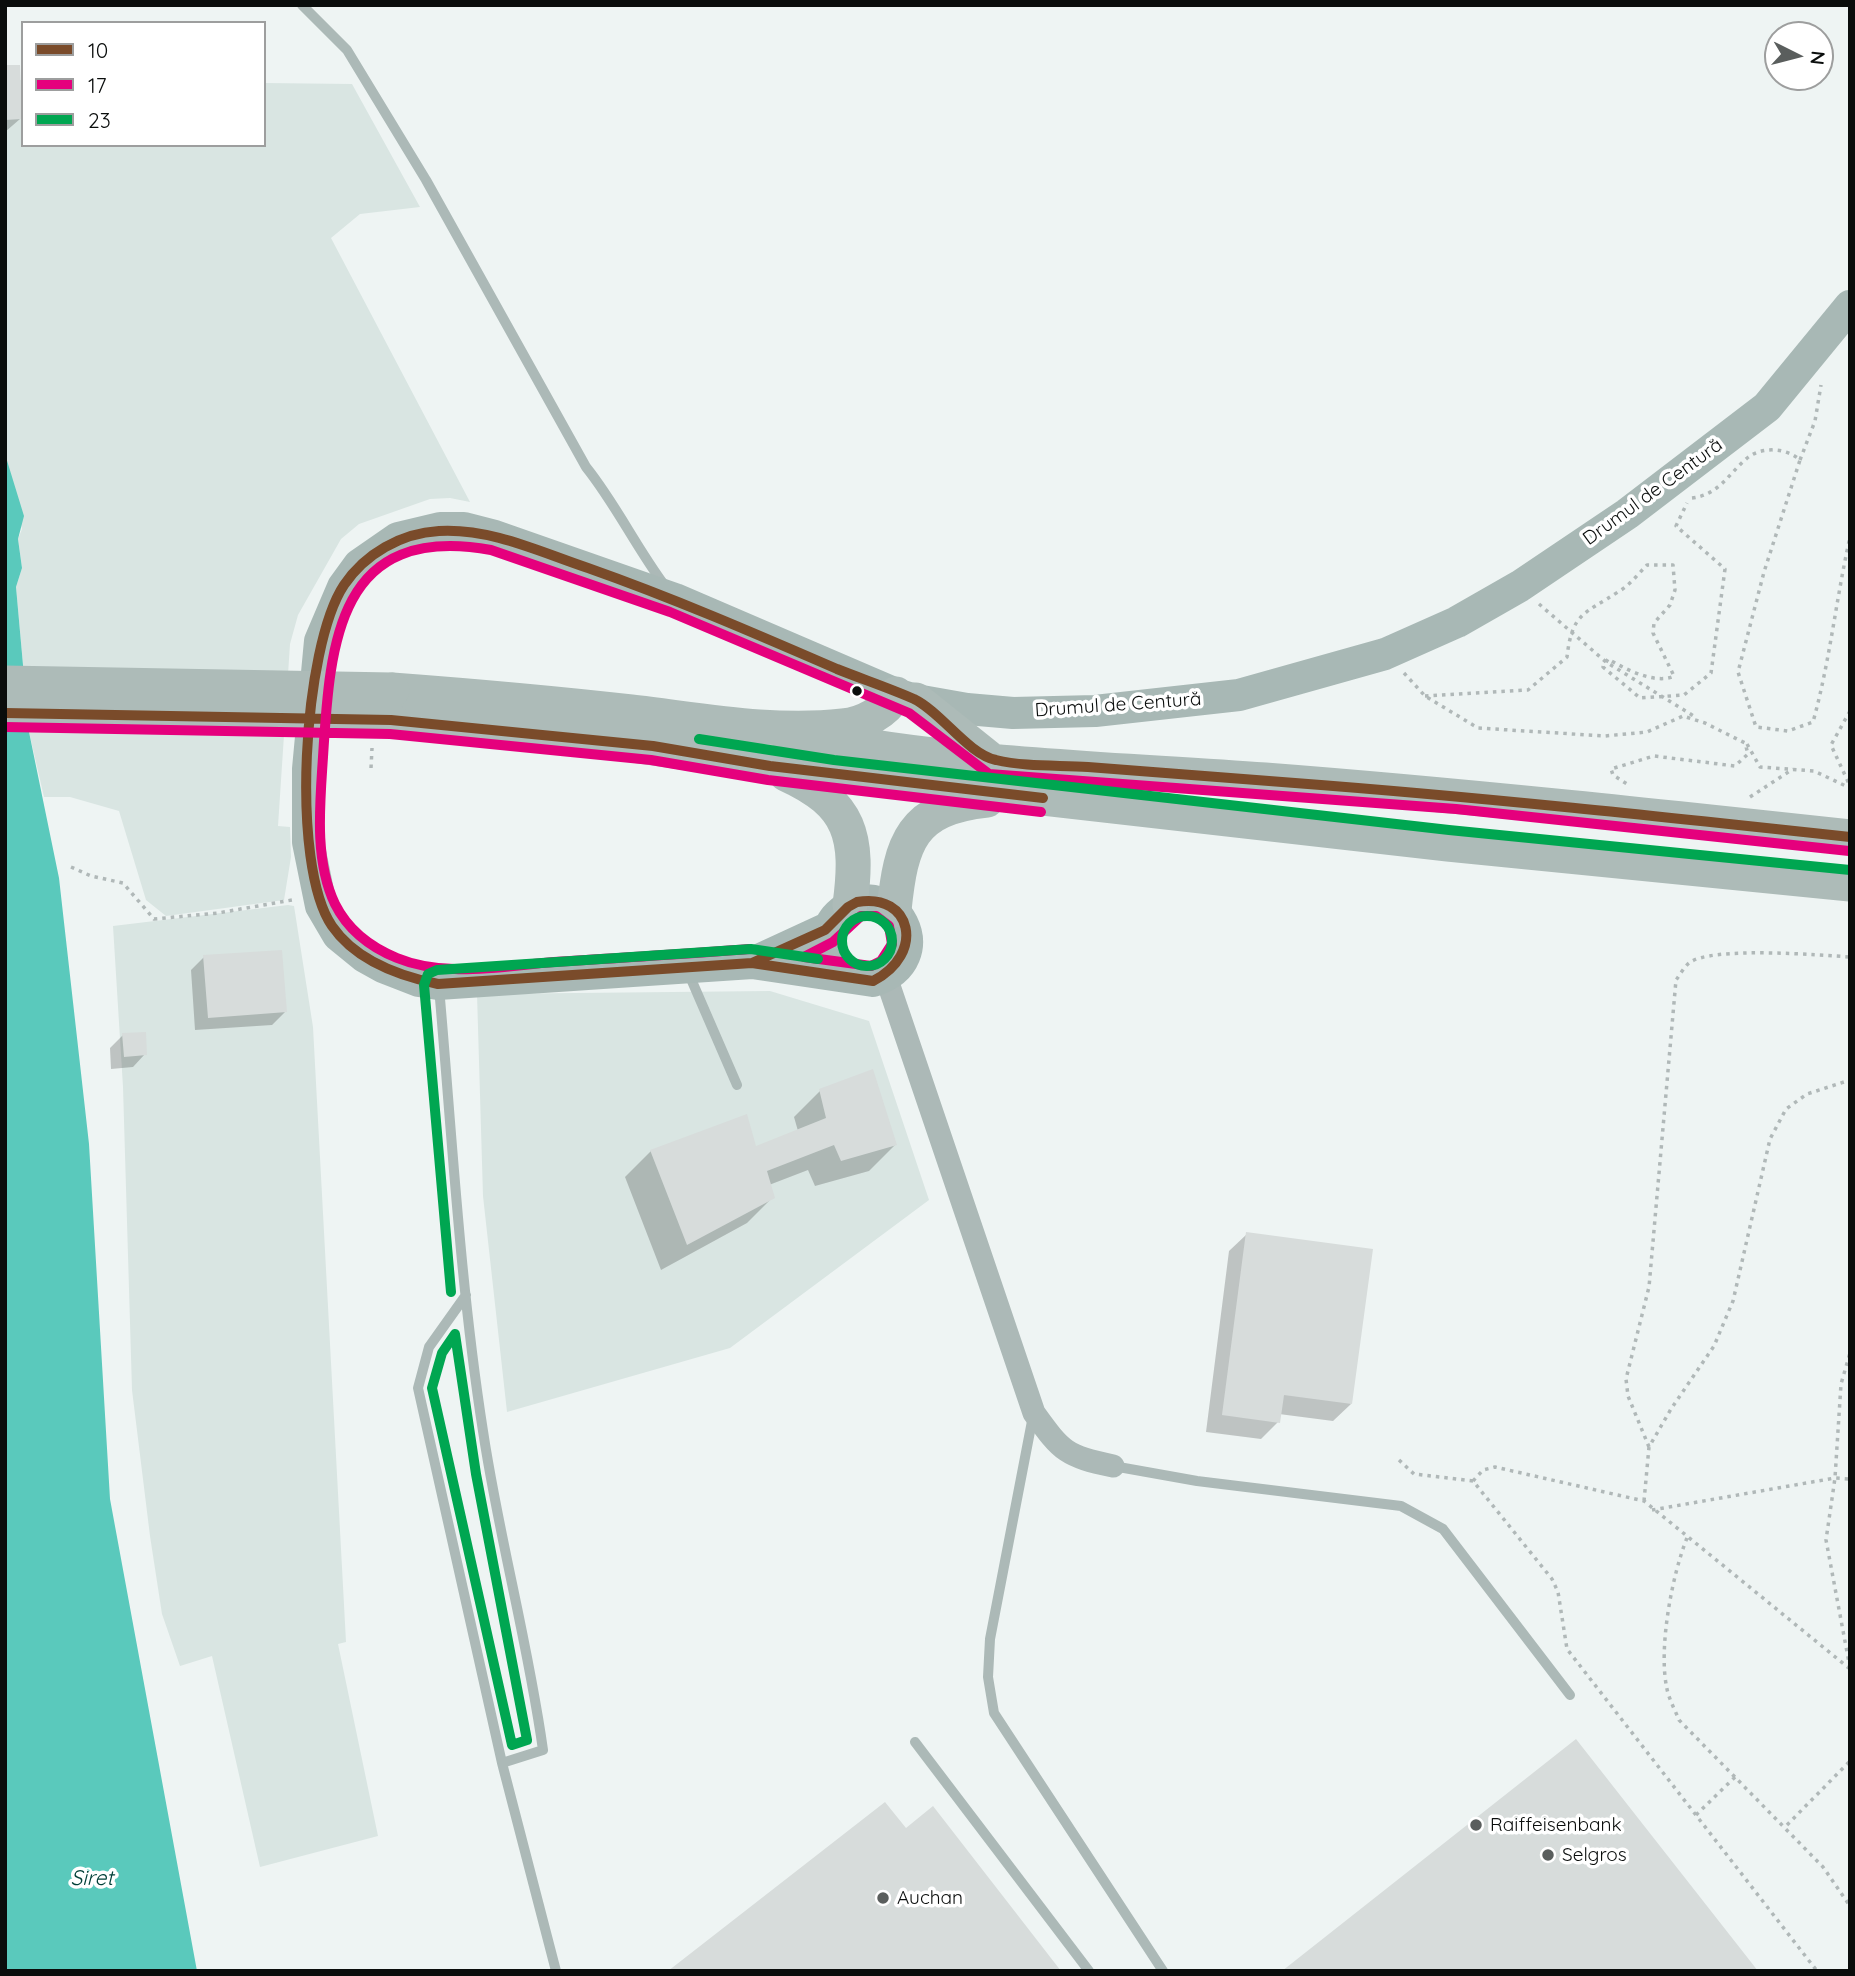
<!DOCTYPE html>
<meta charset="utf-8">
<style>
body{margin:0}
#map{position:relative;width:1855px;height:1976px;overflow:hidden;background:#eef4f3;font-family:Quicksand,sans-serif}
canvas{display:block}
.frame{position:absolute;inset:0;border:7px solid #0a0d0c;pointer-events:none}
.legend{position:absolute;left:21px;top:21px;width:245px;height:126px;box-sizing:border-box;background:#fff;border:2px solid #9d9e9e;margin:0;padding:9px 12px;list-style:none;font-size:21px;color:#0a0d0c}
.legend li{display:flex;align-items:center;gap:14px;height:35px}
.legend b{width:35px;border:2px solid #9d9e9e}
.north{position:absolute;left:1764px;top:21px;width:70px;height:70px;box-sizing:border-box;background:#fff;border:2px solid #9d9e9e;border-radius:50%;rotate:96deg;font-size:19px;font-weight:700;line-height:28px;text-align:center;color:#0a0d0c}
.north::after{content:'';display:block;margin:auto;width:24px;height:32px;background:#5a5e5d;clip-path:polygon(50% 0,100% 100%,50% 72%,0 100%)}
</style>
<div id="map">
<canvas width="1855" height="1976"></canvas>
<div class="frame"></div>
<ul class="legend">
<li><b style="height:9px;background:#7a4b2a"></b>10</li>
<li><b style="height:9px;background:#e5007d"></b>17</li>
<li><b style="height:9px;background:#00a651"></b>23</li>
</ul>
<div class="north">N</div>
</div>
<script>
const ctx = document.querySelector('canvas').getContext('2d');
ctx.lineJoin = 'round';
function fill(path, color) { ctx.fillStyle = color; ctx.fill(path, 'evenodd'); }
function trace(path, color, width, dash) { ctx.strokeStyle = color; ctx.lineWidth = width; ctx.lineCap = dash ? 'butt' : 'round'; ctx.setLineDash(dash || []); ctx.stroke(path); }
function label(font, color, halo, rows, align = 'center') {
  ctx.font = font + ' Quicksand,sans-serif'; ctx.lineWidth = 7; ctx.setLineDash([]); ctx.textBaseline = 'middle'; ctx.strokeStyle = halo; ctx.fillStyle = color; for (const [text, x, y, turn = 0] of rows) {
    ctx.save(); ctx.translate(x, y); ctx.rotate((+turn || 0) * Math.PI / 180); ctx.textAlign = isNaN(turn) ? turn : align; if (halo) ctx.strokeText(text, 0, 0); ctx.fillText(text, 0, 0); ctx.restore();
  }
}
const built = new Path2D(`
 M5 80H23V145H264V83L352 84 420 207 360 214 331 238 470 502 450 498 430 499 359 524 341 539 298 615 290 644 278 826 290 827 291 857 284 900 166 916 146 900 119 811 70 797H44L29 732 16 587 22 568 18 539 22 529 5 454Z
 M288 905 294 906 313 1027 346 1642 338 1644 378 1836 260 1867 212 1656 180 1666 162 1614 150 1536 132 1390 123 1087 113 926Z
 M770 991 869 1021 929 1200 730 1348 507 1412 483 1196 477 994Z`);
const water = new Path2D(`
 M5 454 24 516 18 539 22 568 16 587 29 732 59 878 89 1144 110 1499 197 1971H5Z`);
const shadow = new Path2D(`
 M5 84 20 119 5 132Z
 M204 957 285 1012 272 1025 195 1030 191 970Z
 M123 1035 145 1054 133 1067 111 1069 110 1048Z
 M820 1091 895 1145 869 1171 815 1186 808 1170 769 1185 773 1197 747 1223 661 1270 625 1177 651 1151 755 1148 798 1131 794 1117Z
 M1247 1234 1351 1404 1333 1421 1279 1414 1278 1422 1261 1439 1206 1432 1229 1251Z`);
const building = new Path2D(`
 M5 65H20L22 119 5 120Z
 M282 950 287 1012 208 1018 203 955Z
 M146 1032 147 1055 124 1057 122 1033Z
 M873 1069 897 1145 841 1161 834 1145 767 1171 775 1198 687 1245 650 1150 747 1114 756 1146 826 1118 819 1089Z
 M1246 1232 1373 1249 1352 1404 1284 1395 1280 1423 1222 1415Z
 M1576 1739 1758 1971H1282Z
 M885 1802 906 1828 933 1806 1061 1971H668Z`);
const path = new Path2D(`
 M1800 460 1815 421 1821 385
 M1692 498C1718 495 1728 475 1745 460 1759 446 1786 447 1800 460L1764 572 1738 672 1756 727 1788 731 1813 722C1830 661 1836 599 1850 537
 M1539 604 1606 662 1697 718
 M1404 673 1425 696 1478 728 1605 736 1647 732 1683 716 1705 723 1745 743 1748 754 1735 766 1654 756 1611 769 1613 775 1627 784
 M1425 696 1528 690 1567 657C1572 613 1584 614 1618 592 1629 586 1638 574 1647 565H1673L1675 590 1670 605 1654 623 1653 633 1674 676C1656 685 1625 669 1608 659L1603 667 1640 698 1684 695 1711 673 1725 569 1676 526 1687 503
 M1850 711 1831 745 1850 786
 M1747 744 1760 767 1814 771 1850 788
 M371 768 372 748
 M1750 797 1793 769
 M71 867 91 876 123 883 154 919 218 913 292 900
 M1649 1447 1628 1396 1626 1379 1649 1287 1676 980C1680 975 1684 967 1689 963 1710 946 1820 955 1850 957
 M1399 1460 1414 1474 1473 1481 1552 1579 1558 1592 1567 1649 1817 1971
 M1473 1481 1483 1470 1495 1467 1644 1501 1850 1669
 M1644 1501 1649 1447 1671 1409 1714 1346 1733 1301 1770 1139 1786 1109 1807 1094 1850 1080
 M1652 1510 1835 1478 1850 1479
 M1687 1538C1672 1575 1658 1649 1667 1689 1669 1699 1675 1710 1679 1720L1823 1867 1850 1906
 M1850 1668 1826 1540 1835 1478 1841 1384 1850 1353
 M1696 1815 1736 1776
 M1787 1825 1850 1761`);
const lane = new Path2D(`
 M302 5 347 50 426 180 586 467C615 503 636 547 665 586
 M688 972 737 1085
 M439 987C452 1135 460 1284 483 1431 499 1538 528 1642 543 1750L502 1763 418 1388 429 1347 466 1295
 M1033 1416 990 1639 988 1677 994 1713 1163 1971
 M1113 1466 1197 1481 1401 1506 1443 1529 1570 1695
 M915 1742 1089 1971
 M502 1763 556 1971`);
const street = new Path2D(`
 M886 977 1034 1413C1062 1452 1066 1456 1113 1466`);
const secondary = new Path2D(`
 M752 963 830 927
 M848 977C834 963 825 950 829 930 831 921 838 914 845 909 892 873 942 960 873 981L752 963 438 984 419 981 383 967 365 957 338 935 321 906 308 842V769L320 641 343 587 359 565 398 538 440 528H464L495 536 675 599 896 694 916 700 967 709 1013 713 1095 711 1239 695 1385 654 1457 622 1520 586 1627 514 1767 407 1850 306`);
const primary = new Path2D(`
 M392 690C472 696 551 703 631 712 701 720 772 734 843 726 864 724 885 712 896 694
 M916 700 991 760
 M391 720 577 737 832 774 1448 844 1850 884
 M773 728C933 765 1101 768 1265 780 1460 795 1655 816 1850 837
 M786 774C852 804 859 837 850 905
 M894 910C901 842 911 808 987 800`);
const primaryBridge = new Path2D(`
 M5 683 392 690
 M5 713 391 720`);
const bus1 = new Path2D(`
 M5 713 391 720 653 746 770 766 1043 798
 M857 902C912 892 926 954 873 981L752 963 825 930 848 907Z
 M752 963 438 984C399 976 356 961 332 926 290 865 303 647 344 585 365 554 401 533 439 531 491 528 540 552 588 568 673 598 754 633 837 669 862 679 889 688 914 699 941 712 968 754 996 760 1025 767 1059 765 1088 767 1157 772 1226 778 1295 783 1480 797 1665 817 1850 837`);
const bus2 = new Path2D(`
 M5 727 390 734 651 760 768 780 1041 812
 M861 916H876L889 926 892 944 881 961 871 966 804 957 833 942Z
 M749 949C684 954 619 958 554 962 502 966 445 978 397 958 370 947 348 930 335 904 314 860 320 804 323 757 330 641 338 523 491 550L670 612 909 713 989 774 1456 809 1849 851`);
const bus3 = new Path2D(`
 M699 739 834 760 1449 830 1850 870
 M842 941a25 25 0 1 1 50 0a25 25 0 1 1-50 0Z
 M451 1292 424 985 428 974 437 970 751 949 818 959
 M455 1334 476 1474 527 1740 512 1745 432 1388 442 1353Z`);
const markers = [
 [857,691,6,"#0a0d0c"],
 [1476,1825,7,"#5a5e5d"],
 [1548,1855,7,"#5a5e5d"],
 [883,1898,7,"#5a5e5d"]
];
const streetNames = [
 ["Drumul de Centură",1653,492,-36],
 ["Drumul de Centură",1118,705,-4]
];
const poiNames = [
 ["Raiffeisenbank",1490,1825],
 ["Selgros",1562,1855],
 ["Auchan",897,1898]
];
const waterNames = [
 ["Siret",92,1879]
];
fill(built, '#d9e5e2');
fill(water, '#5ac9bc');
fill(shadow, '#0003');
fill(building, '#d7dcdb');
trace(path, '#b0b8b8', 3.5, [3.5, 5]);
trace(lane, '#acb9b7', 10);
trace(street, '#acb9b7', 23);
trace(secondary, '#a8b8b5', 32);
trace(primary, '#adbbb8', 35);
trace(primaryBridge, '#adbbb8', 35);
trace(bus1, '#7a4b2a', 10);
trace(bus2, '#e5007d', 10);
trace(bus3, '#00a651', 10);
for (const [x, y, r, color] of markers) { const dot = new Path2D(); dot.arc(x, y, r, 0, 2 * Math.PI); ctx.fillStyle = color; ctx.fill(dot); trace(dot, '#fff', 2.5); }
label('19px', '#0a0d0c', '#fff', streetNames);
label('19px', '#0a0d0c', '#fff', poiNames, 'left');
label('italic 21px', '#004038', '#fff', waterNames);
</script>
